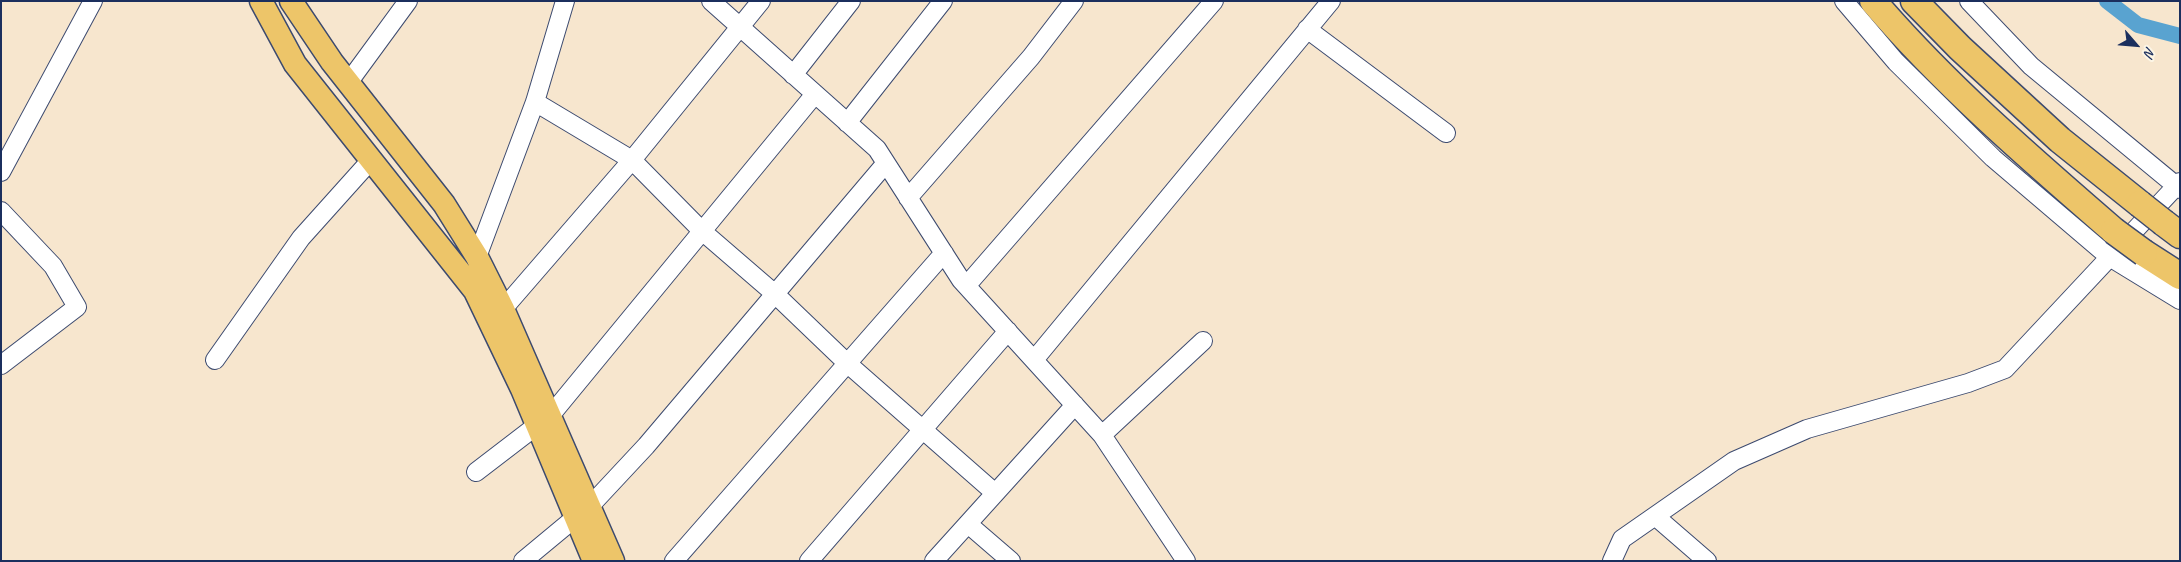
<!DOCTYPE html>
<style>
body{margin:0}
#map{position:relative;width:2181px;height:562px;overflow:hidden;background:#f7e6ce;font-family:Caveat,sans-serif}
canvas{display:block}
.frame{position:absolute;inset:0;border:2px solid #1b2f5e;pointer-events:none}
.north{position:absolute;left:2111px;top:20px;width:50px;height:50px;-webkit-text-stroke:4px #fcf5e5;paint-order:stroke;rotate:117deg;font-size:14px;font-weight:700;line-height:20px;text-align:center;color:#1b2f5e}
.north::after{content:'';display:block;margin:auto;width:18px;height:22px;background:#1b2f5e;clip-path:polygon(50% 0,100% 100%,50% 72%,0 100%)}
</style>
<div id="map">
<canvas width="2181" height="562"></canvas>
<div class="frame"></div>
<div class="north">N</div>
</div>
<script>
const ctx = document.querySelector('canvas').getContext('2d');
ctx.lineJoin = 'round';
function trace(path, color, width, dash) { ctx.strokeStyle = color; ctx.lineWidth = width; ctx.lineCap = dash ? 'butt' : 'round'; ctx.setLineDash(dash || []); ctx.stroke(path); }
const canal = new Path2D(`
 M2107 1 2138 25 2180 36`);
const minor = new Path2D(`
 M711 1 877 149 961 280 1102 435 1186 561
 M1844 1 1896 62 1993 158 2108 256 2180 300
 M1969 1 2031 66 2180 189
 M1307 29 1446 133
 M793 75 851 1
 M348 83 408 1
 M535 102 632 160 702 231 775 294 848 364 995 493
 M847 123 943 1
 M1 172 93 1
 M908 198 1031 57 1074 1
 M1 211 53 266 77 307 1 365
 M477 257 535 102 565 1
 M967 285 1214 1
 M503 309 632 160 761 1
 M215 360 301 238 371 160
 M1034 360 1331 1
 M550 416 815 94
 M1102 435 1203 341
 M476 472 536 426
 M590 506 646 446 886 163
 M1655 516 1707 561
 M968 524 1011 561
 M523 561 576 517
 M674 561 944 253
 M809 561 1008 331
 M934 561 1075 405
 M1612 561 1622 539 1734 461 1807 429 1968 383 2005 369 2180 182`);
const major = new Path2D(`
 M261 1 295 64 475 291 522 389 594 561
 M291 1 332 62 444 204 477 257 503 309 613 561`);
const highway = new Path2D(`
 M1873 1C1946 86 2031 159 2114 231
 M1914 1 1960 48 2060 140 2140 204
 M2164 223 2180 235
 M2144 253 2180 276`);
const highwayBridge = new Path2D(`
 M2140 204 2164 223
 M2114 231 2144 253`);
trace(canal, '#59a3d0', 16);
trace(minor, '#3c4a6f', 20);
trace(major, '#3c4a6f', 25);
trace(highway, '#3c4a6f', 29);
trace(minor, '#fff', 18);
trace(major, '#edc569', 22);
trace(highway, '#edc569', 26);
trace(highwayBridge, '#3c4a6f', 29, []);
trace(highwayBridge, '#edc569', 26);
</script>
